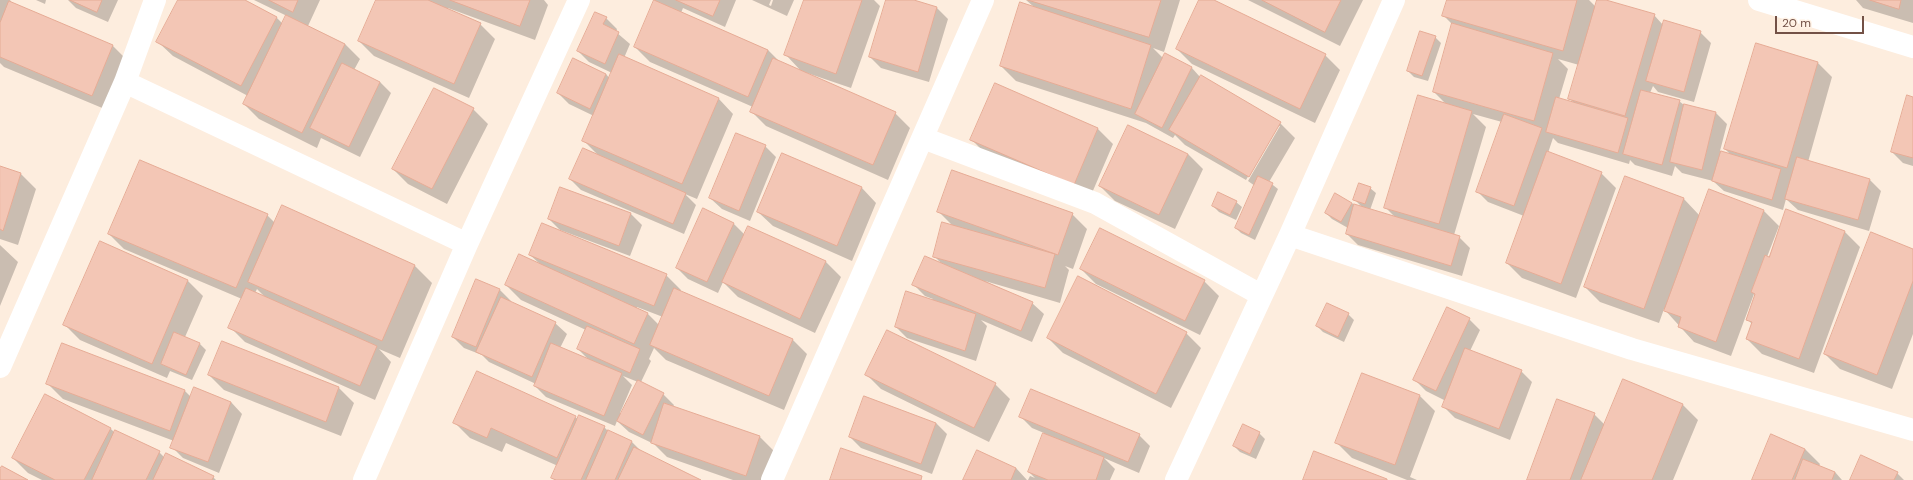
<!DOCTYPE html>
<style>
body{margin:0}
#map{position:relative;width:1913px;height:480px;overflow:hidden;background:#fdedde;font-family:"DM Sans",sans-serif}
canvas{display:block}
.scale{position:absolute;left:1775px;top:16px;width:89px;height:18px;box-sizing:border-box;border:2px solid #735146;border-top:0;padding-left:5px;font-size:12px;line-height:14px;white-space:nowrap;color:#735146;-webkit-text-stroke:3px #fff2e5;paint-order:stroke}
</style>
<div id="map">
<canvas width="1913" height="480"></canvas>
<div class="scale">20 m</div>
</div>
<script>
const ctx = document.querySelector('canvas').getContext('2d');
ctx.lineJoin = 'round';
function fill(path, color) { ctx.fillStyle = color; ctx.fill(path, 'evenodd'); }
function trace(path, color, width, dash) { ctx.strokeStyle = color; ctx.lineWidth = width; ctx.lineCap = dash ? 'butt' : 'round'; ctx.setLineDash(dash || []); ctx.stroke(path); }
const shadow = new Path2D(`
 M0 0H10L12 3 113 46 128 61 107 110 4 67 0 63Z
 M36 0H46L45 4Z
 M68 0H118L108 22 76 8Z
 M179 0H243L276 17 283 24 287 16 254 0H320L308 26 345 44 360 59 354 70 380 82 391 93 360 157 321 138 317 148 259 119 244 104 248 96 173 56 158 42Z
 M377 0H544L548 5 535 40 448 8V10L480 24 495 39 469 98 374 56 359 41Z
 M655 0H736L725 27 683 8 681 13 768 50 780 62 802 72 786 55 805 0H874L880 6 851 88 807 73V74L895 113 910 128 888 180 766 126 751 111 753 107 650 62 635 47Z
 M752 0H771L769 5 771 6 773 0H794L787 16Z
 M887 0H911L937 8 948 19 929 82 881 68 870 57Z
 M1026 0H1180L1164 52 1153 48 1164 59 1166 55 1192 68 1200 77 1280 123 1295 138 1269 182 1278 189 1255 240 1241 233 1236 228 1255 186 1248 181 1280 126H1278L1246 180 1185 145 1175 135 1173 138 1146 123 1016 81 1001 66 1034 7Z
 M1200 0H1211L1325 55 1340 70 1315 123 1192 64 1177 49Z
 M1248 0H1363L1340 46Z
 M1448 0H1589L1596 7 1598 0H1602L1654 15 1663 25 1700 32 1711 43 1694 102 1658 92 1653 86 1650 93 1679 101 1684 105 1716 113 1727 124 1720 151 1731 155 1725 149 1817 62 1832 77 1808 162 1870 180 1881 191 1869 231 1798 210 1786 199 1783 210 1724 191 1713 181 1682 173 1675 166 1672 176 1635 165 1630 160 1629 164 1558 143 1553 138 1548 153 1601 173 1616 188 1576 298 1522 278 1507 263 1524 216 1488 202 1477 191 1502 122 1473 114 1486 127 1454 235 1459 237 1470 248 1462 276 1358 245 1347 234 1348 228 1332 219 1326 213 1352 203 1355 206 1363 208 1354 199 1370 188 1376 193 1370 210 1395 217 1385 207 1447 105 1434 92 1453 25 1444 16ZM1558 59 1579 65 1569 98 1574 103 1559 99 1568 69Z
 M1856 0H1913V23L1863 8Z
 M606 18 617 29 616 32 630 44 624 58 719 99 733 114 697 199 685 194 696 205 684 234 581 190 570 179 599 156 583 140 594 116 569 104 558 93 606 74 610 79 612 73 589 62 578 51Z
 M1435 37 1441 43 1428 81 1414 77 1408 71Z
 M995 85 1098 129 1113 144 1089 200 987 155 972 140Z
 M1913 98V166L1903 163 1892 152Z
 M473 109 488 124 447 204 408 184 393 169Z
 M765 146 776 157 750 221 722 209 710 198Z
 M1188 154 1203 169 1175 229 1115 201 1100 186Z
 M0 168 21 174 36 189 18 245 0 239Z
 M1626 178 1684 199 1700 216 1709 191 1764 211 1779 226 1767 257 1770 258 1787 211 1845 232 1860 247 1814 373 1762 354 1747 339 1752 324 1747 319 1756 296 1754 294 1731 356 1694 342 1664 309 1659 323 1600 302 1585 287Z
 M862 188 876 203 852 261 773 226 758 212Z
 M1236 202 1242 207 1236 220 1219 212 1213 206Z
 M282 207 415 266 432 283 400 358 379 349 391 362 375 400 245 342 230 327 242 299 124 249 109 234 267 215 275 223ZM257 289 266 298 255 293Z
 M939 212 1072 214 1087 229 1073 269 1065 266 1069 270 1060 303 985 281 1032 303 1044 314 1032 342 981 320 987 326 976 361 907 338 896 327 933 299 925 296 914 285 942 264 934 256 954 227Z
 M631 214 642 225 630 256 560 230 549 219Z
 M733 223 745 235 749 227 826 262 841 277 815 333 738 297 723 282 718 293 688 279 677 268Z
 M101 242 188 281 203 296 185 337 200 344 206 350 192 380 170 371 167 378 80 340 65 325Z
 M0 245 18 262 0 306Z
 M1913 250V334L1892 389 1840 369 1825 354Z
 M530 255 666 275 681 290V292L792 339 807 354 784 410 666 360 654 348 649 359 651 361 641 382 663 394 674 405 673 407 759 436 774 451 765 480H733L667 457 654 444 629 432 617 421 615 426 546 397 535 386 536 384 489 362 482 355 464 348 453 337 500 290 511 301 510 302 555 323 567 334 560 348 589 360 578 349 586 330 521 300 506 285 540 264ZM637 307 663 317 659 325 648 314 637 309ZM623 376 638 382 622 414 620 413 632 385Z
 M1081 269 1204 281 1219 296 1200 335 1096 284Z
 M1348 314 1354 320 1344 342 1323 332 1317 326Z
 M1469 319 1480 330 1470 351 1521 371 1532 382 1510 440 1455 418 1444 407 1446 401 1426 391 1415 380Z
 M1186 333 1201 348 1171 408 1063 353 1048 338Z
 M223 342 339 388 354 403 341 436 224 390 209 375Z
 M866 374 995 384 1010 399 989 442 881 389Z
 M1362 375 1420 396 1435 411 1410 477 1417 480H1407L1352 458 1337 443Z
 M1623 380 1683 405 1698 420 1673 480H1528L1594 414 1605 425Z
 M48 384 185 391 191 397 231 402 242 414 219 473 183 458 172 447 174 441 63 399Z
 M575 417 578 419 604 427 608 431 632 442 643 453 699 480H555L552 478 558 466 506 443 502 452 470 438 455 423Z
 M1021 417 1139 435 1150 446 1139 473 1104 458 1115 469 1110 480H1028L1030 476 1035 478 1029 472 1044 433 1032 428Z
 M936 423 947 434 932 474 861 448 850 437Z
 M110 428 115 433 159 452 165 458 213 477 216 480H42L28 473 13 458Z
 M1259 433 1265 439 1256 459 1240 452 1234 446Z
 M1805 449 1820 464 1819 466 1835 472 1842 480H1753Z
 M1016 468 1027 480H964Z
 M1897 473 1904 480H1851Z`);
const building = new Path2D(`
 M70 0H102L97 12Z
 M178 0H245L277 17 241 86 156 42Z
 M269 0H298L293 12Z
 M376 0H428L481 23 454 84 358 41Z
 M450 0H530L520 26Z
 M654 0 768 50 748 97 634 47Z
 M676 0H720L713 16Z
 M804 0H862L836 74 784 55Z
 M886 0H914L937 7 918 72 869 57Z
 M1028 0H1161L1149 37Z
 M1199 0H1214L1326 54 1300 109 1176 49Z
 M1262 0H1341L1325 32Z
 M1447 0H1577L1563 51 1442 16Z
 M1597 0H1606L1655 14 1625 116 1568 99Z
 M1870 0H1901L1899 9Z
 M9 1 113 45 92 96 0 57V23Z
 M1020 2 1151 45 1131 109 1000 66Z
 M595 12 607 17 603 24 619 32 605 64 577 51Z
 M286 15 345 44 302 133 243 104Z
 M1664 20 1701 31 1684 92 1646 81Z
 M1452 23 1553 53 1534 121 1433 92Z
 M1420 31 1436 36 1422 76 1407 71Z
 M1756 43 1818 62 1787 168 1724 149Z
 M1165 53 1192 67 1162 128 1135 114Z
 M619 54 719 98 682 184 582 141Z
 M573 58 606 74 590 109 557 93Z
 M773 58 896 112 873 165 750 112Z
 M342 63 380 82 349 147 310 128Z
 M1201 75 1281 122 1249 177 1169 130Z
 M995 83 1098 128 1074 185 970 140Z
 M434 88 474 108 432 189 392 169Z
 M1641 90 1680 100 1662 165 1623 154Z
 M1418 95 1472 111 1439 224 1384 208Z
 M1907 95 1913 97V158L1891 152Z
 M1556 97 1628 118 1618 153 1546 132Z
 M1684 104 1716 112 1702 170 1670 162Z
 M1504 114 1542 128 1514 206 1476 192Z
 M1128 125 1188 154 1159 215 1099 186Z
 M736 133 766 145 739 211 709 198Z
 M583 148 686 193 673 224 569 179Z
 M1547 151 1602 172 1561 284 1506 263Z
 M1721 151 1781 169 1772 200 1712 181Z
 M782 153 862 187 837 246 757 212Z
 M1797 157 1870 179 1858 220 1785 199Z
 M140 160 268 214 236 288 108 234Z
 M0 166 21 173 3 231 0 229Z
 M952 170 1073 213 1058 255 937 212Z
 M1258 176 1273 183 1249 235 1235 228Z
 M1625 176 1684 198 1644 309 1584 287Z
 M1359 183 1371 187 1365 204 1353 200Z
 M560 187 631 213 619 246 548 219Z
 M1709 189 1764 210 1716 342 1678 327 1681 317 1664 311Z
 M1218 192 1237 201 1230 215 1212 206Z
 M1335 193 1352 203 1341 222 1325 213Z
 M1354 204 1460 236 1451 266 1346 234Z
 M282 205 415 265 382 341 248 282Z
 M703 208 734 223 707 282 676 268Z
 M1786 209 1845 231 1799 359 1746 339 1752 322 1746 320 1755 294 1751 292 1765 255 1769 257Z
 M942 222 1055 254 1045 288 933 257Z
 M542 223 667 274 654 306 529 255Z
 M748 226 826 261 800 319 722 282Z
 M1100 228 1205 280 1185 321 1080 269Z
 M1871 232 1913 249V281L1877 375 1824 354Z
 M100 241 188 280 152 364 63 325Z
 M519 254 648 313 634 344 505 285Z
 M925 256 1033 302 1021 331 912 285Z
 M1078 276 1187 332 1156 394 1047 338Z
 M476 279 500 289 476 347 452 337Z
 M246 288 377 346 360 386 228 328Z
 M674 288 793 339 769 396 650 345Z
 M906 291 976 314 965 351 895 327Z
 M501 297 556 322 532 377 476 352Z
 M1327 303 1349 313 1338 337 1316 326Z
 M1447 307 1470 318 1436 391 1413 380Z
 M587 326 640 349 630 373 577 349Z
 M887 330 996 383 974 428 865 375Z
 M174 332 200 343 186 375 161 364Z
 M222 341 339 387 326 422 208 375Z
 M62 343 185 390 170 431 46 384Z
 M551 343 622 373 604 416 534 386Z
 M1465 348 1522 370 1499 429 1442 407Z
 M477 371 576 416 557 458 491 428 487 438 453 423Z
 M1362 373 1420 395 1395 465 1335 443Z
 M1623 379 1683 404 1652 480H1581Z
 M638 380 664 393 643 435 617 421Z
 M194 387 231 402 208 462 170 448Z
 M1031 389 1140 434 1128 462 1019 417Z
 M45 394 111 428 84 480H55L12 458Z
 M864 396 936 423 921 464 849 437Z
 M1557 399 1595 413 1570 480H1527Z
 M664 403 760 436 746 476 651 443Z
 M579 415 605 426 581 480H556L551 478Z
 M1243 424 1260 432 1250 454 1233 446Z
 M115 430 160 451 146 480H92Z
 M608 430 632 441 615 480H586Z
 M1043 433 1104 457 1096 480H1048L1028 472Z
 M1771 434 1805 449 1792 480H1752Z
 M634 447 701 480H618Z
 M841 448 922 476 921 480H830Z
 M977 450 1016 468 1011 480H963Z
 M1314 451 1387 479V480H1303Z
 M166 453 214 476 212 480H153Z
 M1861 455 1898 472 1894 480H1850Z
 M1803 459 1835 472 1832 480H1795Z
 M2 466 28 480H0V469Z`);
const minor = new Path2D(`
 M1759 0 1913 47
 M125 82 467 244
 M923 138 1095 203 1261 295
 M1290 235 1632 349 1913 430
 M0 367 125 82 155 0
 M364 480 467 244 579 0
 M772 480 983 0
 M1176 480 1290 235 1394 0`);
fill(shadow, '#0003');
fill(building, '#f3c6b5');
trace(building, '#e6ab95', 1);
trace(minor, '#fff', 22);
</script>
